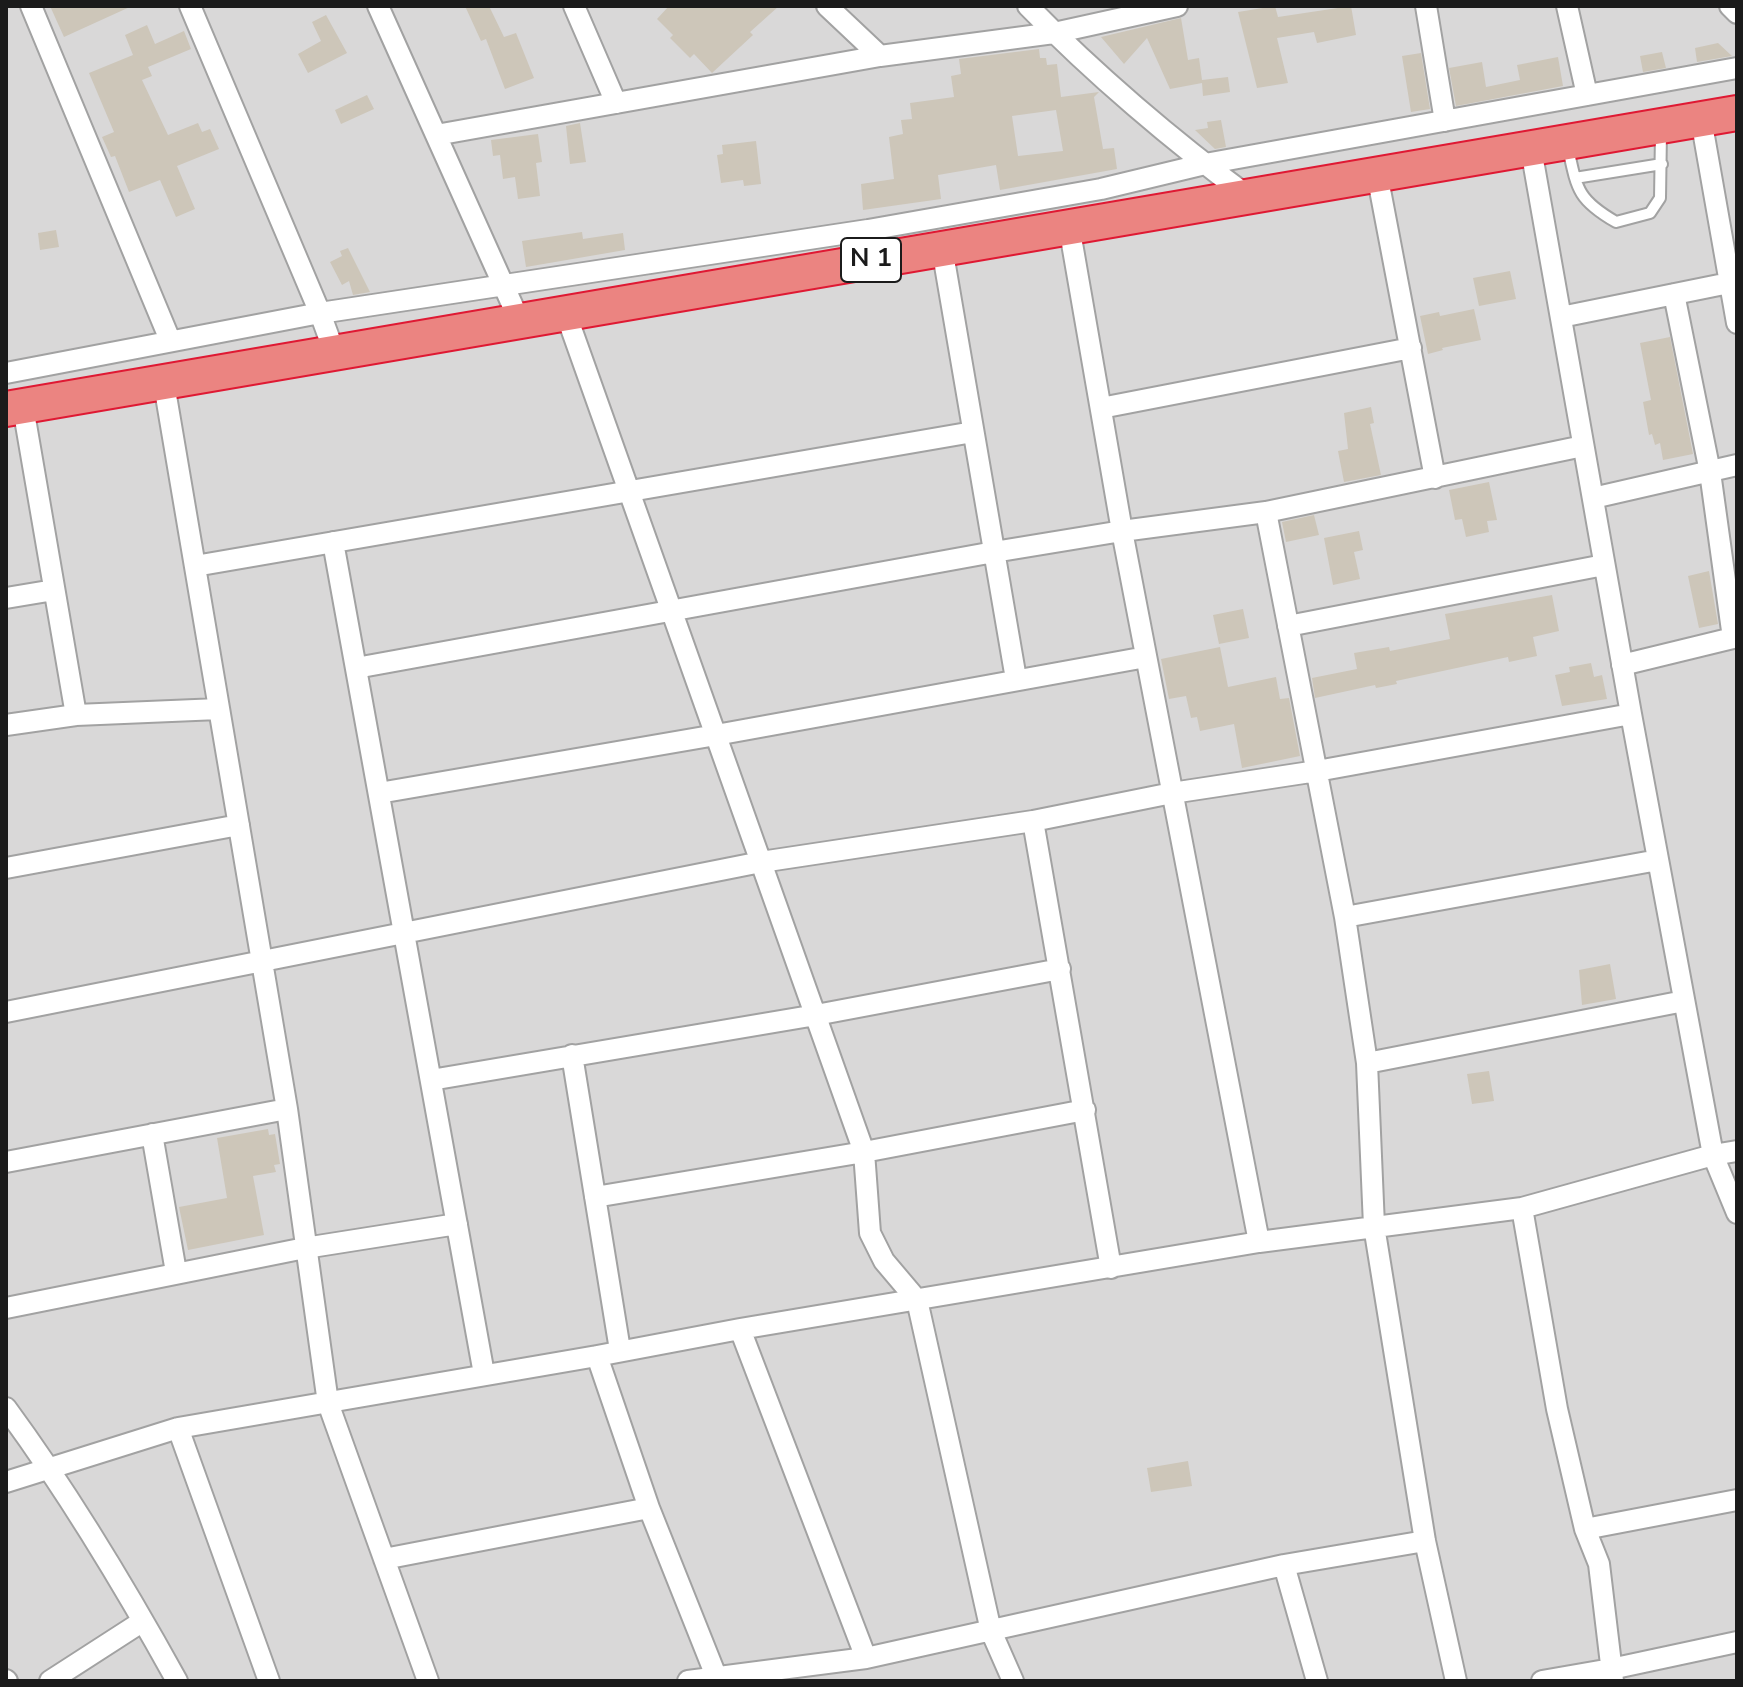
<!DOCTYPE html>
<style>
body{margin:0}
#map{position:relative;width:1743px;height:1687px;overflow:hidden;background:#edecdf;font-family:"Nunito Sans",sans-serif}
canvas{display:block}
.frame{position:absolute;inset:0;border:8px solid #1b1b1b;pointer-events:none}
</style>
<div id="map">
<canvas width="1743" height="1687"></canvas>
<div class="frame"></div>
</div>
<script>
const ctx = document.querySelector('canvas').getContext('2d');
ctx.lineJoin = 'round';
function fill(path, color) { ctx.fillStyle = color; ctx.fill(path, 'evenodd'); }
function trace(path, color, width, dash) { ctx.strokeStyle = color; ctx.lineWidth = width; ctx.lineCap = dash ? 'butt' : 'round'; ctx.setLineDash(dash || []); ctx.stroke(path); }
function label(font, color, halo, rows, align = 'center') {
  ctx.font = font + ' "Nunito Sans",sans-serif'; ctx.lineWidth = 6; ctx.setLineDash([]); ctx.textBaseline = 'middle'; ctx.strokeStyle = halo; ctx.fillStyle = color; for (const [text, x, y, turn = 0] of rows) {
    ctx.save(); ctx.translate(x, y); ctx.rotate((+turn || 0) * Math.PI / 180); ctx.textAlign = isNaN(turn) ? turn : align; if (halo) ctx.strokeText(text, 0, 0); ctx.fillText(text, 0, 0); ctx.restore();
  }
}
const residential = new Path2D(`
 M6 6H1737V1681H6Z`);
const building = new Path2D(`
 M50 6H132L64 37Z
 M465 6H489L504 37 516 33 534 78 505 89 486 39 481 41Z
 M669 6H779L750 32 753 35 712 73 694 54 690 58 670 38 673 35 657 19Z
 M1275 6 1278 17 1351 6 1356 35 1317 43 1314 32 1277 38 1288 83 1257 88 1238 12Z
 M326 15 347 53 308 73 298 54 321 41 312 22Z
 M1181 18 1188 60 1199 58 1202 80 1228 77 1230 92 1203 96 1202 83 1170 89 1147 38 1124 64 1101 37Z
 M147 25 155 44 184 31 191 49 148 67 152 76 142 80 168 135 198 123 202 132 210 129 219 149 177 166 195 209 176 217 160 180 129 192 115 156 111 157 102 137 114 132 89 73 133 55 125 35Z
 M1718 43 1732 56 1697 62 1695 48Z
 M1039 49 1040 58H1046L1047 65 1057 64 1061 97 1099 92 1094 97 1103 149 1114 148 1117 169 1000 190 996 165 938 175 941 199 863 210 861 184 894 179 889 137 903 134 901 120 912 119 910 103 954 97 951 76 961 74 959 59ZM1056 110 1063 151 1018 156 1012 116Z
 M1662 52 1666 68 1643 72 1640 56Z
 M1421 53 1430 109 1411 112 1402 56Z
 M1558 57 1563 86 1456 106 1449 68 1482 62 1486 87 1520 80 1517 65Z
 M367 95 374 109 341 124 335 110Z
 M1221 120 1226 147 1215 149 1195 130 1208 128 1207 122Z
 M580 123 586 162 570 164 566 126Z
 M538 134 542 162 536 163 540 196 518 199 515 177 503 179 500 155 493 156 491 140Z
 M756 141 761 184 744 186 743 180 721 183 717 155 723 154 722 145Z
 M56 230 59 247 40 250 38 233Z
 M582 232 583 239 623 233 625 250 526 267 522 241Z
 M348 248 370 292 353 295 349 281 342 285 330 262 342 256 340 251Z
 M1510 271 1516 299 1479 306 1473 278Z
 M1474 309 1481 340 1442 348 1443 350 1428 354 1420 316 1439 312 1440 316Z
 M1670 337 1693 454 1663 460 1660 443 1655 445 1652 434 1649 435 1643 402 1651 400 1640 343Z
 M1371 407 1374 423 1370 424 1381 475 1344 482 1338 451 1348 449 1344 413Z
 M1489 482 1497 520 1487 521 1489 532 1466 537 1462 519 1455 520 1449 490Z
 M1314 515 1319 535 1286 542 1282 522Z
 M1359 531 1363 550 1354 552 1360 579 1333 585 1324 538Z
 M1709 571 1718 624 1699 628 1688 576Z
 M1552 595 1559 631 1533 637 1537 656 1509 662 1508 657 1396 681 1397 684 1376 688 1375 685 1315 698 1312 678 1357 669 1354 653 1389 647 1390 651 1450 639 1445 614Z
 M1243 609 1249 638 1219 644 1213 615Z
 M1220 647 1228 687 1276 677 1280 699 1289 698 1300 756 1242 768 1234 724 1200 731 1197 717 1191 718 1186 696 1169 699 1161 659Z
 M1591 663 1594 677 1602 675 1607 699 1562 706 1555 675 1570 672 1569 667Z
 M1610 964 1616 999 1582 1005 1579 970Z
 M1489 1071 1494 1101 1472 1104 1467 1074Z
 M268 1129 269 1135 275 1134 280 1164 274 1165 276 1172 253 1176 264 1235 188 1250 179 1207 227 1198 217 1138Z
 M1188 1461 1192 1486 1151 1492 1147 1468Z`);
const lane = new Path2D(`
 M1568 148C1577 190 1578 200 1616 222L1650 213 1660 198 1661 133
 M1575 178 1662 164`);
const street = new Path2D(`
 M31 6 170 340
 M190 6 320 313 335 354
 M378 6 520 322
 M574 6 616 103
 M827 6 880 56
 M1028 6C1093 73 1174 142 1249 197
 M1426 6 1445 121
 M1567 6 1587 95
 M1730 6 1737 13
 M1701 119 1737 323
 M436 135 880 56 1054 33 1177 6
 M1531 149 1631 714 1713 1155 1737 1213
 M1377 174 1435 478
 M1069 226 1122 531 1259 1242
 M942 248 1016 679
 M1674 294 1710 472 1733 638
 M566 314 864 1152 870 1233 884 1261 917 1300 991 1631 1013 1681
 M1561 317 1729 283
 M6 373 320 313 868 230 1101 189 1205 164 1737 68
 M164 384 287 1109 328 1403 428 1681
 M23 407 76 715
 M1101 408 1411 348
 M1593 498 1737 465
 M1266 512 1345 917 1367 1063 1374 1226 1425 1541 1456 1681
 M333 542 484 1374
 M195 566 973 432
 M6 598 54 590
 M1288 626 1604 565
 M1622 665 1737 637
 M356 668 994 552 1122 531 1266 512 1583 446
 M6 725 76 715 219 709
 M379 793 716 735 1146 657
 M1033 821 1111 1268
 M6 868 239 825
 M1345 917 1658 860
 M6 1012 761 862 1033 821 1172 793 1317 771 1631 714
 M572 1055 620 1350
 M1367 1063 1684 1001
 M431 1080 816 1015 1060 969
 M152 1134 176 1272
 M6 1162 287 1109
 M595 1197 864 1152 1085 1110
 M1522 1208 1557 1409 1585 1529 1599 1564 1613 1681
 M6 1308 305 1248 457 1224
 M740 1329 866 1658
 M597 1356 649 1508 716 1676
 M6 1408C70 1495 125 1587 177 1681
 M178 1428 269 1681
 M6 1482 178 1428 597 1356 740 1329 1259 1242 1522 1208 1713 1155 1737 1151
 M1585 1529 1737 1500
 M384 1559 649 1508
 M1284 1565 1317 1681
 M6 1680 7 1681
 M50 1681 143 1621
 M688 1681 866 1658 1284 1565 1425 1541
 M1542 1681 1611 1669 1737 1642`);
const highway = new Path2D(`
 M6 409 1737 113`);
const shields = [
 [871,260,60]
];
const shieldNames = [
 ["N 1",871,260]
];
fill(residential, '#d9d8d8');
fill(building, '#cdc6b9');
trace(lane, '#a2a2a2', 14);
trace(street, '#a2a2a2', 24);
trace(highway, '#df1933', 38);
trace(lane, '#fff', 10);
trace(street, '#fff', 20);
trace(highway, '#eb8481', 34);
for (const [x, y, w] of shields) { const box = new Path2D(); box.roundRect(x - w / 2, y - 22, w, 44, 6); ctx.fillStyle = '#fff'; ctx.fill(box); trace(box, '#1b1b1b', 2); }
label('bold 26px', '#1b1b1b', null, shieldNames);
</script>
